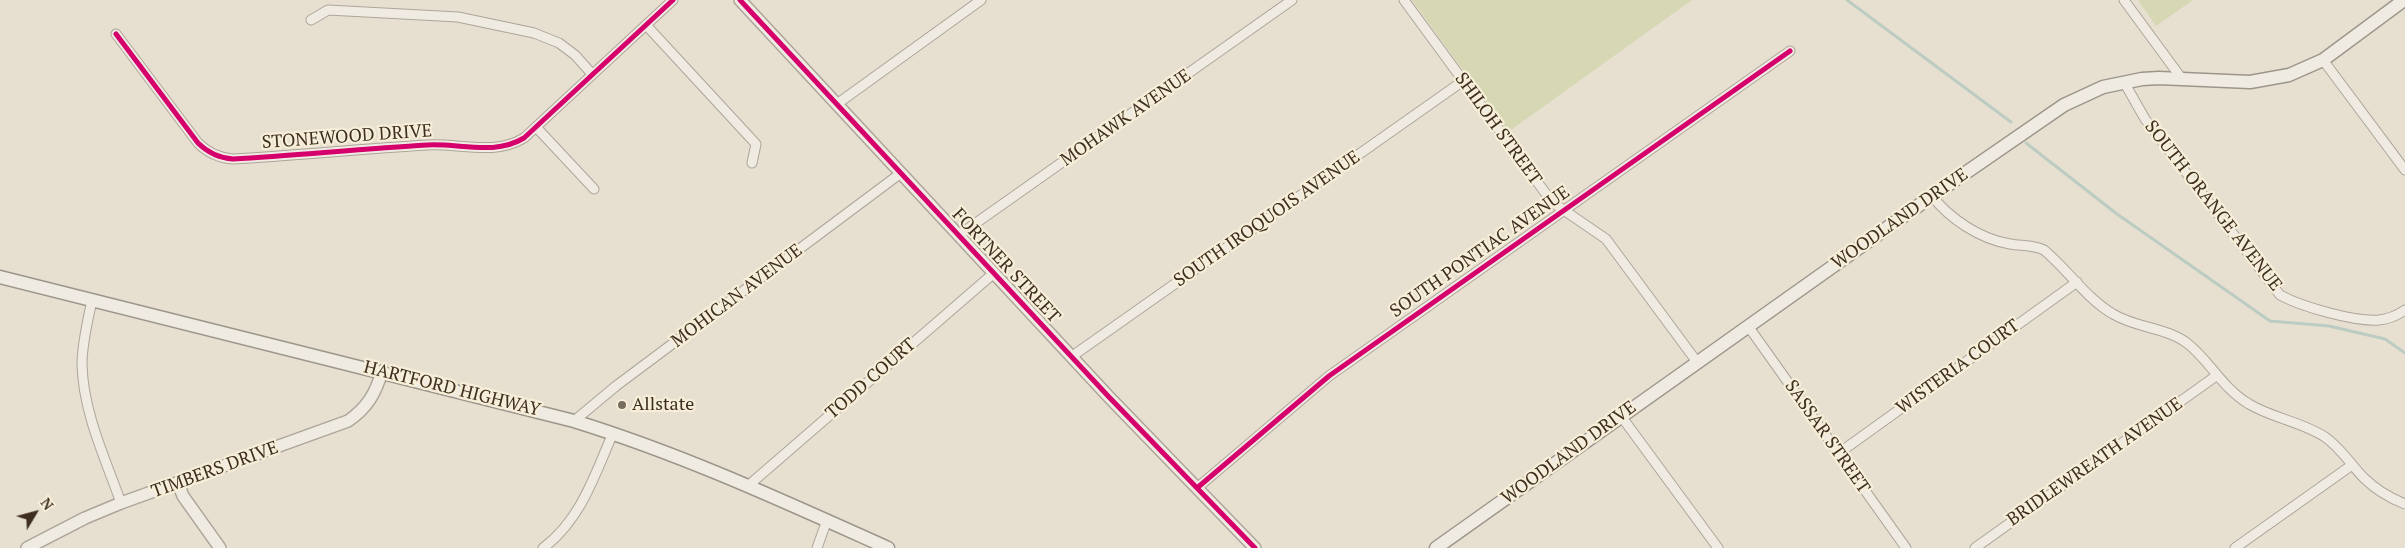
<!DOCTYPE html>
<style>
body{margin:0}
#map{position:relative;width:2405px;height:548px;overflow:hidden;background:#e7e0d1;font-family:"PT Serif",serif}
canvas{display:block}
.north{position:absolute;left:10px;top:488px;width:50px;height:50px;-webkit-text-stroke:4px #f7eed8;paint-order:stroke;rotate:53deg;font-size:14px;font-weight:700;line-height:20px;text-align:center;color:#3d2e20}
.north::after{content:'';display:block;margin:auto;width:18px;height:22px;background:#3d2e20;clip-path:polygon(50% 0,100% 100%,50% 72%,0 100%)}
</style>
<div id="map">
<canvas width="2405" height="548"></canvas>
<div class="north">N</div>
</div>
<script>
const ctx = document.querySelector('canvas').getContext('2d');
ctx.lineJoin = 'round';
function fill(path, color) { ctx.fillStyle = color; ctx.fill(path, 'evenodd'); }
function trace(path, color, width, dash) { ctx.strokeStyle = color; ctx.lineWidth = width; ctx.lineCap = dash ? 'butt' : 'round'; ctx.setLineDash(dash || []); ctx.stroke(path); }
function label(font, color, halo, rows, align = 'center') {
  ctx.font = font + ' "PT Serif",serif'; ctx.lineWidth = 4.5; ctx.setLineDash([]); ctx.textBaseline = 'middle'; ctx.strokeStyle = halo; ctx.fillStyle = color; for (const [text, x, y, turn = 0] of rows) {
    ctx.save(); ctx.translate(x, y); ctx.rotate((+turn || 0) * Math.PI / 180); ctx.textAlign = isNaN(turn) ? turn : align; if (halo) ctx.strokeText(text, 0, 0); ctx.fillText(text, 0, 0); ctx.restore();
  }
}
const green = new Path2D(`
 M1412 0H1692L1508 132Z
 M2138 0H2193L2156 26Z`);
const stream = new Path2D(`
 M1847 0 2011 122
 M2026 143 2117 214 2270 321 2329 326 2385 339 2405 353`);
const minor = new Path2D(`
 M1404 0 1552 202 1606 239 1697 362
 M2124 0 2182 79
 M311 20 328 10 458 17 534 33 559 43 575 55 592 74
 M646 25 756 144 752 163
 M116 34 198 143C208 153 219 158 233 159 297 155 362 149 427 145 460 143 494 156 524 138L673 0
 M2323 60 2405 170
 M2124 82 2145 119 2280 295C2302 307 2355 322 2379 320 2388 319 2398 315 2405 310
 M837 104 981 0
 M536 127 594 189
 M1932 196C1950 219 1980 239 2010 244 2021 246 2034 245 2044 250 2068 270 2087 299 2113 314 2136 328 2165 327 2187 343 2210 361 2223 389 2249 404 2272 418 2302 422 2325 437 2341 448 2351 465 2364 478 2376 490 2390 498 2405 504
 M959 235 1292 0
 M92 300C88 320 82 343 82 364 83 412 105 458 121 503
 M1748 326 1906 548
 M1071 357 1463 81
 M1621 416 1718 548
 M574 421 616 386 901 173
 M1839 453 2077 282
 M749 485 994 273
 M1197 488 1329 376 1790 51
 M543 548C581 520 595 474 613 433
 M817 548 827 520
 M1975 548 2216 376
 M2235 548 2352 465`);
const tertiary = new Path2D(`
 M740 0 1108 396 1255 548
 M178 483 183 496 220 548
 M27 548 85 518 121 503 348 421C367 408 376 393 382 371`);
const secondary = new Path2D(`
 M0 277 574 421C684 455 783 501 888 548
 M1436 548 1932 196 2064 105 2103 87 2142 79 2159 78 2250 82 2289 75 2323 60 2404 0`);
const cycleway = new Path2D(`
 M740 0 1108 396 1255 548
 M116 34 198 143C208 153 219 158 233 159 297 155 362 149 427 145 460 143 494 156 524 138L673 0
 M1197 488 1329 376 1790 51`);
const markers = [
 [622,405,5,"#786c5e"]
];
const streetNames = [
 ["MOHAWK AVENUE",1126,118,-35],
 ["SHILOH STREET",1498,129,54],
 ["STONEWOOD DRIVE",347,137,-4],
 ["SOUTH ORANGE AVENUE",2213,206,52],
 ["SOUTH IROQUOIS AVENUE",1267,219,-35],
 ["WOODLAND DRIVE",1900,219,-35],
 ["SOUTH PONTIAC AVENUE",1480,252,-35],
 ["FORTNER STREET",1006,266,47],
 ["MOHICAN AVENUE",737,296,-37],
 ["WISTERIA COURT",1958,367,-36],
 ["TODD COURT",871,379,-41],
 ["HARTFORD HIGHWAY",452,389,14],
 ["SASSAR STREET",1827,437,55],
 ["WOODLAND DRIVE",1569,453,-36],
 ["BRIDLEWREATH AVENUE",2095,462,-35],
 ["TIMBERS DRIVE",215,470,-20]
];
const poiNames = [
 ["Allstate",632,405]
];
fill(green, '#d6d7b3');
trace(stream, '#bcccc2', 3);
trace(minor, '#ada599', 11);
trace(tertiary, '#ada599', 14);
trace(secondary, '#9c958a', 15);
trace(minor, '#efebe3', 9);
trace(tertiary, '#efebe3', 11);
trace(secondary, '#efebe3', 12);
trace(cycleway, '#d6006c', 5);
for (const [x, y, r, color] of markers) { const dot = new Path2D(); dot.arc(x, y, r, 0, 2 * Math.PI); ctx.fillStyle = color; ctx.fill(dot); trace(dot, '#f7eed8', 2); }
label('18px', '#3d2e20', '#f7eed8', streetNames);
label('18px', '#3d2e20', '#f7eed8', poiNames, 'left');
</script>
